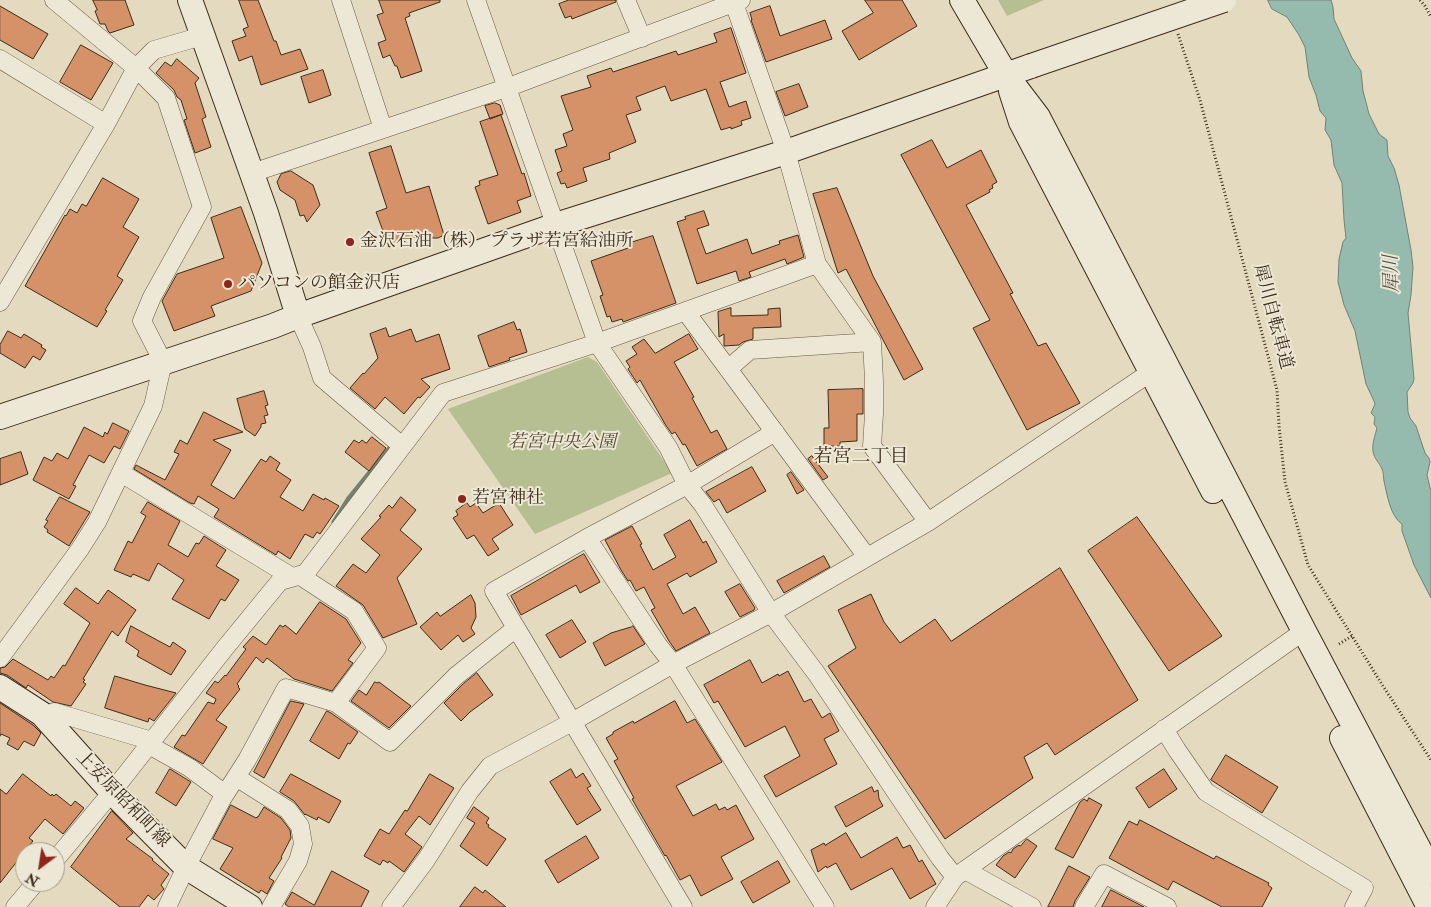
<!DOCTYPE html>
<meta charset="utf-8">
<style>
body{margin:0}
#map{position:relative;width:1431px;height:907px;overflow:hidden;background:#e4dabf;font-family:"IM FELL Double Pica",serif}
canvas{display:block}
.north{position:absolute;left:15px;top:842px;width:50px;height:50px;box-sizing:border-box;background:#ede7d5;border:1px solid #a79c8a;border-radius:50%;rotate:211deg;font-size:14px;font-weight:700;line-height:20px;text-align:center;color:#3d2b1a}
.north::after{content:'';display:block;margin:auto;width:18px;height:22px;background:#8f2418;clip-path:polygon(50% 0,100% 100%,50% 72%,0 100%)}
</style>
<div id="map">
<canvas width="1431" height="907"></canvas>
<div class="north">N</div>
</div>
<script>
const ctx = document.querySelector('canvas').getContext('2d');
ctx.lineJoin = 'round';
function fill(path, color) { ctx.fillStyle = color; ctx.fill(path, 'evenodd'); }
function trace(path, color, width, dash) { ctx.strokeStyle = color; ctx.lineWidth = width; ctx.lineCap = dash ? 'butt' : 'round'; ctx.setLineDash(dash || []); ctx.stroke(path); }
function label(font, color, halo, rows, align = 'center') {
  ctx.font = font + ' "IM FELL Double Pica","Noto Serif JP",serif'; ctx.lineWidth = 4; ctx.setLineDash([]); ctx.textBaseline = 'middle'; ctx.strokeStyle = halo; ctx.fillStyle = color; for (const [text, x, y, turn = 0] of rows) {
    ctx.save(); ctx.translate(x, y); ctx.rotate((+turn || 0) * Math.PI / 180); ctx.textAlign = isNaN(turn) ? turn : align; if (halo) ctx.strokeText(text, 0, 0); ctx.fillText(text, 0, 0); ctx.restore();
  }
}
const green = new Path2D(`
 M998 0H1044L1007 16Z
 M588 357 597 362 672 473 535 534 448 409Z`);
const water = new Path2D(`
 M1268 0H1331L1333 7 1334 19 1352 58 1361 71 1363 91 1369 114 1379 134 1387 140 1388 156 1394 168 1399 185 1411 250 1413 267 1411 295 1408 313 1414 379 1413 383 1407 392 1408 412 1410 418 1416 426 1425 453 1429 458 1430 462 1427 475 1431 492V598L1414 565 1402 531V524C1390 516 1387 494 1384 481 1383 477 1384 472 1382 469 1379 462 1374 459 1373 451 1372 443 1375 436 1377 428L1374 424 1375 417 1371 413 1375 404 1374 401 1366 384 1355 331 1344 305 1338 282 1339 259 1343 242 1346 238 1344 220 1342 183 1334 165 1331 140 1325 130 1326 118 1320 111 1316 95 1309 77 1305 47 1299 35 1287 17 1272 9Z`);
const stream = new Path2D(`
 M334 522 349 498 389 449`);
const building = new Path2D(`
 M93 0H125L134 25 110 33 108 31 105 24H100L95 11 97 10Z
 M239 0H258L274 41H276L281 55 300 49 308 69 261 85 252 56 239 61 232 41 246 36 243 29 248 27Z
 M379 0H440V2L409 13 410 16 405 18 422 71 401 78 397 66H395L390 55 383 58 378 43 386 40 377 15 383 13Z
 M569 0H616V2L572 19 571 16 565 18 559 4Z
 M865 0H902L917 26 859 60 842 31 873 13Z
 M0 6 48 34 33 59 0 40Z
 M770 6 780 36 825 20 832 39 766 62 751 20H752L750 13Z
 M731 28 746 73 720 82 729 107 746 101 751 118 741 121 742 125 731 129V127L721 130 706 89 671 101 665 86 636 97 641 110 626 115 636 142 609 153 610 159 583 168 587 181 567 188 565 183 561 184 557 173 562 171 555 150 567 146 563 134 573 130 561 96 591 87 587 76 611 68 613 72 676 51 678 55 717 42 714 34Z
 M81 45 113 63 91 100 60 82Z
 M177 59 199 78 195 83 206 117 202 119 211 147 195 153 184 120 187 119 181 100 177 97 174 90 156 73 165 62 171 66Z
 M323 70 331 95 309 103 301 77Z
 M799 84 808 107 785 116 776 92Z
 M495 103 500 105 503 114 490 119 485 106Z
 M501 115 522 174 524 173 531 196 517 201 521 212 488 224 475 187 480 185 479 181 498 175 480 122Z
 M932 140 947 168 981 150 997 182 992 185 993 188 989 190 990 192 966 205 1013 293 1010 294 1038 346 1046 343 1080 403 1027 430 973 328 990 320 901 155Z
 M391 146 406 193 429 186 444 235 438 238H430L424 234 389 247 376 212 387 208 369 153Z
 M291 171 313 185 320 205 307 222 304 215 300 216 295 200 280 190 277 182 281 174Z
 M103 178 139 199 123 227 139 237 117 276 123 280 105 310 107 311 97 327 25 286 65 215 66 216 70 209 77 213 82 204 86 206Z
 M837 188 873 276 923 369 904 380 846 269 838 273 813 194Z
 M241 207 262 263 251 291 211 306 215 316 174 331 162 301 177 274 224 258 211 218Z
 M704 211 709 225 697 229 706 254 747 239 752 254 780 244 779 241 798 235 804 257 787 264 785 259 749 272 751 277 739 281 736 271 697 284 677 222 686 219 685 217Z
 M653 236 676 303 623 322 622 319 612 322 610 316 607 317 600 296 603 295 591 261 631 247 630 243Z
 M731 308V316L768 315V309L780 308 781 327 753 328V339L743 342 739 345 724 346V334L719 337 718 312Z
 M514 322 517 330 520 329 527 352 509 358 510 360 489 367 478 336Z
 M386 328 389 337 411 329 416 342 439 334 450 369 421 379 430 387 420 398 418 397 404 414 385 397 375 409 350 388 363 373 364 374 378 358 370 334Z
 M8 331 21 338 24 334 42 345 41 347 46 350 40 360 33 356 25 368 0 353V345Z
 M689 334 698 349 674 362 694 397 692 398 711 433 717 430 727 449 697 466 685 444 683 445 675 432 672 434 665 424 640 380 637 383 628 369 630 367 626 361 637 354 632 347 644 339 655 353Z
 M863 389V414H857V441L840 442V446H824V428H829L828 390Z
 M264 391 268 405 265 406 268 415 264 416 266 423 261 424V427L255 436 245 429 237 399Z
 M204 412 243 432 213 440 231 450 211 485 234 499 261 459 266 462 270 456 280 463 276 470 291 480 280 497 303 511 313 494 324 500 325 498 339 506 320 534 317 532 313 538 305 534 290 559 278 551 276 555 214 517 219 509 198 496 194 504 190 503 134 469 136 465 165 480 179 454 174 452 180 440 187 444Z
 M113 423 129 431 120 449 114 446 104 463 89 455 73 485 76 486 69 499 33 480 44 457 52 461 57 453 68 459 84 427 103 437 105 432 107 434Z
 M372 437 386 448 369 471 345 452 354 440 359 443 362 440 366 443Z
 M21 452 28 474 0 485V459Z
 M812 456 828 477 823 480 808 459Z
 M752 467 766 491 727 513 719 499 714 502 706 492Z
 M791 472 804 490 797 494 787 475Z
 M60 497 90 512 69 546 47 532 48 530 44 527 48 521 46 520Z
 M401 497 416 510 400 530 422 549 397 578 417 624 383 638 363 605 336 586 353 564 366 573 380 555 361 539 381 517 379 516 389 505 392 508Z
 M148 502 180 521 168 545 188 557 196 543 199 544 204 536 226 550 216 566 239 580 225 601 221 599 209 619 172 599 184 580 158 563 149 581 133 574 131 577 114 570 128 541 132 543 146 516 141 513Z
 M467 503 470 507 476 503 483 513 499 503 513 525 492 539 499 549 488 556 474 535 467 539 453 518 458 515 456 511Z
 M1137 517 1222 636 1169 671 1088 551Z
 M690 520 703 543 706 541 717 562 690 577 687 573 667 584 683 614 695 607 710 633 676 651 669 641 651 610 655 608 644 587 636 591 630 580 628 581 621 570 605 540 632 526 642 544 640 545 653 570 676 557 664 535Z
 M584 554 600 582 580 593 576 585 521 615 511 596Z
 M824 556 830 567 784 593 777 581Z
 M1060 568 1138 700 1055 755 1047 743 1024 757 1033 778 945 839 828 666 856 648 838 610 871 594 884 622 900 643 935 619 951 641Z
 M740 584 755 608 754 610 740 617 725 592Z
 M76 588 98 604 108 590 136 610 118 636 112 631 83 679 85 680 83 682 86 684 71 706 53 702 28 685 26 688 7 675 0 673V668L5 667 13 659 48 680 51 676 54 678 63 665 65 666 90 623 64 604Z
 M471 595 475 603 476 617 471 628 475 634 463 642 458 635 441 650 420 627 437 612 440 616Z
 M320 602 346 619 361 643 348 660 353 663 332 691 294 679 267 658 263 663 256 657 237 684 239 686 238 687 240 689 216 720 227 727 203 764 174 747 182 735 185 736 208 702 214 704 216 699 206 693 215 681 218 683 225 675 226 676 246 649 243 647 253 636 266 645 280 625 283 627 285 625 296 634Z
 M572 620 586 642 560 658 546 635Z
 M131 626 170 647 173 642 186 651 171 675 137 656 139 651 126 642Z
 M633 626 645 644 605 666 593 643 611 633 631 627Z
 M750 660 762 683 778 674 779 676 788 671 804 702 811 699 822 718 830 713 839 731 824 739 837 764 776 797 764 776 800 756 785 726 745 747 718 701 714 703 704 685Z
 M477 673 493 695 470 712 461 721 444 703 463 684Z
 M115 676 145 685 176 693 154 721 149 718 148 722 105 708Z
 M375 682 377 683 379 682 411 706 389 728 351 701 359 690 366 695Z
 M291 701 304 704 264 778 254 772Z
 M675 701 687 723 695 719 722 762 676 786 693 816 716 804 719 810 725 807 727 810 736 805 754 839 721 857 733 879 701 896 690 875 680 880 666 855 665 856 632 799 634 798 614 761 618 759 606 738 613 734V732L633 721 634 723Z
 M0 703 33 725 41 733 34 746 24 741 18 750 7 744 10 738 1 734 0 736Z
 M327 711 331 713 358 732 350 744 348 743 339 759 310 741Z
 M1226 755 1278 787 1262 813 1211 780Z
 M170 769 191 782 176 806 156 793Z
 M571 769 576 778 583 773 591 786 587 788 601 810 577 825 550 782Z
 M1164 769 1177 789 1149 808 1136 788Z
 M23 774 51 796 52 794 54 796 56 794 71 806 75 801 84 808 63 834 45 819 29 838 33 841 0 883V789L6 794Z
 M291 774 341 801 329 823 318 817 317 820 305 814V815L294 801 280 792Z
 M430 774 454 788 430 825 419 816 405 834 422 847 404 872 389 861 388 863 383 860 380 865 364 856 380 829 389 834 405 810 407 811Z
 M872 787 874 792 878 790 879 799 883 806 846 827 835 807Z
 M1089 798 1102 805 1073 858 1055 849 1080 802 1084 799 1087 801Z
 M231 805 256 818 257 817H258L264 807 281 818 290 830 291 838 281 857 282 858 269 878 274 881 267 894 261 890 259 893 220 869 233 848 213 839Z
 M474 807 489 818 486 823 489 825 488 827 506 839 487 866 460 846 475 823 467 818Z
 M112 811 133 833 126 839 153 859 152 860 169 874 161 885 164 889 154 900 148 895 139 907H120L71 867Z
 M1140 820 1214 859 1216 856 1269 883 1268 885 1272 888 1262 907H1222L1173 881 1168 890 1109 858 1129 821 1137 825Z
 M846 833 861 858 897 837 903 848 910 845 919 862 922 860 936 884 910 899 892 868 851 890 836 863 827 868 826 866 818 872 811 850 824 843 825 845Z
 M586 836 599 858 558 883 545 861Z
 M1027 839 1037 846 1015 878 996 865 1003 856 1009 852 1011 853 1013 849 1019 845 1020 846Z
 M778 861 790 882 753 903 741 882Z
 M1069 866 1090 877 1075 901 1073 907H1048Z
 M332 871 369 891 361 907H289L285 904 292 892 314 905Z
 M475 887 483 893 485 890 506 907H460Z
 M1111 890 1144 907H1102Z`);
const path = new Path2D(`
 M1420 0 1425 6 1431 17
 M1178 34 1200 100 1277 390 1279 426 1285 482 1308 565 1383 686 1431 760
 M1339 644 1352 636`);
const street = new Path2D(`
 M341 0 383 129
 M626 0 642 38
 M734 3 786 152 817 264 872 342 874 380V414L872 446 928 522
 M0 59 106 124
 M252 173 506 88 741 0
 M817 264 597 343 668 447 687 485 703 505 771 613 816 673 940 858 955 877
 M0 302 106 124 136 68 154 50 202 36
 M686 312 867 557
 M298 316 312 347 322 378 402 446
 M728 369 750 350 872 342
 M121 473 292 577
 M587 538 658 645 673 664 825 907
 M299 575 354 611 377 648 336 703
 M0 658 80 549 97 522 153 406 163 362 142 321 152 297 202 207 166 98 136 68 54 0
 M47 720 54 712 152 741
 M1164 729 1177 750 1206 792 1364 888 1354 907
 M149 745 190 768 225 794
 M236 777 288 810 300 826 303 844 298 861 271 907
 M55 860 112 792 225 648 280 581 305 574 443 393 597 343 476 0
 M965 870 1032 907
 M15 907 36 882
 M167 907 186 867 222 799 247 760 286 688 336 703 390 742 456 676 516 628
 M391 907 426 860 470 791 490 766 572 722 673 664 771 613 928 522 1160 366
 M683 907 494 591 587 538 687 485 775 432
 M935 907 955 877 1304 631
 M1084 907 1104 874 1167 907`);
const secondary = new Path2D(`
 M190 0 266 213 298 316
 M962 0 1006 75 1038 117 1304 631 1431 872
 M1011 91 1021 122 1213 491
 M0 417 273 326 298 316 556 225 786 152 1031 66
 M0 687 42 714 112 792 186 867 250 907
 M1342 738 1429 907`);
const secondaryBridge = new Path2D(`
 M1031 66 1224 0`);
const markers = [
 [350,242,5,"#8f2418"],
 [228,284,5,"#8f2418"],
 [462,499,5,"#8f2418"]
];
const poiNames = [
 ["金沢石油（株） プラザ若宮給油所",360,242],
 ["パソコンの館金沢店",238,284],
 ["若宮神社",472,499]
];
const streetNames = [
 ["犀川自転車道",1272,317,75],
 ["上安原昭和町線",122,800,46]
];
const parkNames = [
 ["若宮中央公園",562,443]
];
const waterNames = [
 ["犀川",1393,274,-92]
];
const neighbourhoodNames = [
 ["若宮二丁目",861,458]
];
fill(green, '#b5bf91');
fill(water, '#95bbaf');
trace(water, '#728173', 1);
trace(stream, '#728173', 5);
fill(building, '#d59268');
trace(building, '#3d2b1a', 1);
trace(street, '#675743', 19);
trace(secondary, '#3d2b1a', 26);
trace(path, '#3d2b1a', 3, [1, 2.5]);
trace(street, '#ede7d5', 18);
trace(secondary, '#ede7d5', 24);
trace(secondaryBridge, '#3d2b1a', 26, []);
trace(secondaryBridge, '#ede7d5', 24);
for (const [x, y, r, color] of markers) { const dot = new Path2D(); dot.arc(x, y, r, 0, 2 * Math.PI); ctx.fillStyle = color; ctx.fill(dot); trace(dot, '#ede7d5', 2); }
label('18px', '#3d2b1a', '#ede7d5', poiNames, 'left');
label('18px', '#3d2b1a', '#ede7d5', streetNames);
label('italic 18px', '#554932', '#ede7d5', parkNames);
label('italic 19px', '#534f3f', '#ede7d5', waterNames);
label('19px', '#3d2b1a', '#ede7d5', neighbourhoodNames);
</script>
